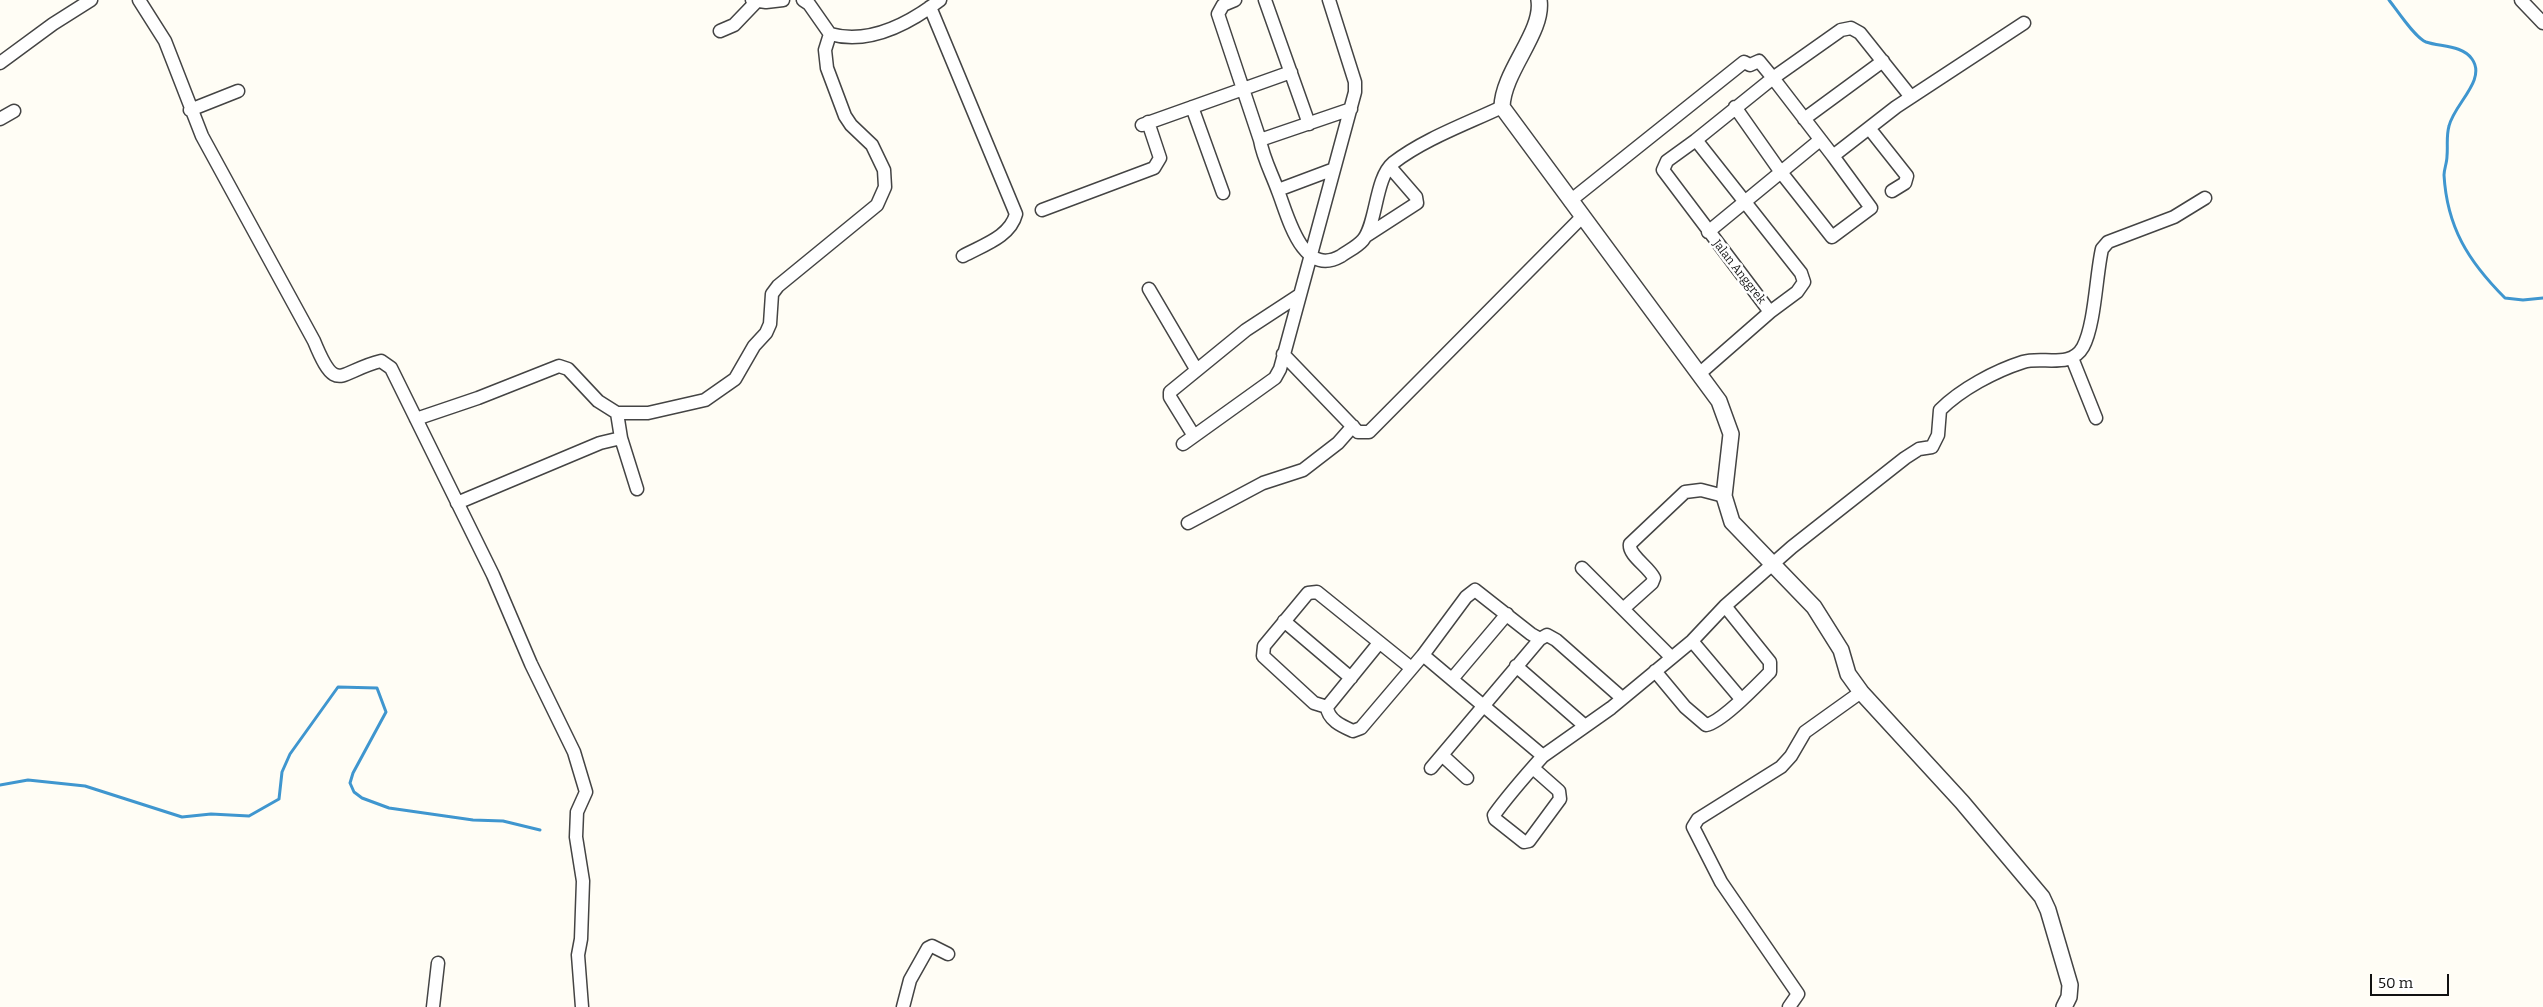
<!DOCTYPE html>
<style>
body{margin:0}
#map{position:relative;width:2543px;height:1007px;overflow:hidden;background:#fffdf5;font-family:Bitter,serif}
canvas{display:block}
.scale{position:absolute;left:2370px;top:974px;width:79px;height:22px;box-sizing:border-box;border:2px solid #111;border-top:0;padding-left:6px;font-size:15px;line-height:18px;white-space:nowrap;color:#111;-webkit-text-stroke:4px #fff;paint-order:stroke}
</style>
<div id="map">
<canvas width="2543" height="1007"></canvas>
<div class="scale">50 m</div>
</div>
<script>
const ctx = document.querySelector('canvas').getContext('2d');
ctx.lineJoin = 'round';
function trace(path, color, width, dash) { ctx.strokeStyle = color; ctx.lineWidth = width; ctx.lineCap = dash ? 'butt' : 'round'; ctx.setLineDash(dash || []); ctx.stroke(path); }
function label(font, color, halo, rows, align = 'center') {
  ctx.font = font + ' Bitter,serif'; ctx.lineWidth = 5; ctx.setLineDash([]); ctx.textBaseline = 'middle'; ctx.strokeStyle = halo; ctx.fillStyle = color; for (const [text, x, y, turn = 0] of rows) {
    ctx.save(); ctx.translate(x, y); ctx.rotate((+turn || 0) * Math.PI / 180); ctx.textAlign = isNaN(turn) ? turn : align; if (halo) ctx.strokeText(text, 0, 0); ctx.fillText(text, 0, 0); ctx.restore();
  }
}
const stream = new Path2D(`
 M2389 0C2397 10 2415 38 2426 42 2441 47 2462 45 2472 59 2487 80 2454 104 2449 126 2446 137 2448 146 2447 156 2447 163 2444 169 2444 175 2447 227 2468 261 2505 298L2523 300 2543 298
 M0 785 28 780 85 786 182 817 211 814 249 816 279 799 282 772 290 754 338 687 377 688 386 712 353 773 350 783 354 792 362 798 389 808 473 820 503 821 540 830`);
const minor = new Path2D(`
 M139 0 165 41 202 136 314 341C337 397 339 371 381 361L391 368 493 575 531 664 574 752 586 792 577 812 576 837 583 881 581 939 578 955 582 1007
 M752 0 766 2 783 0
 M803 0 809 4 830 34C869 45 910 23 940 0
 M1235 0 1223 5 1218 14 1260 140 1351 109
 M1265 0 1309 124
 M2521 0 2543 23
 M930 7 1016 214C1010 237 983 245 963 256
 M720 31 734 25 756 2
 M0 63 53 24 91 0
 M1192 107 1223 193
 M1735 107 1780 171 1832 237 1871 208 1833 156
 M190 110 238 91
 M0 119 14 111
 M1804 119 1883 61
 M1142 125 1291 72
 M1869 128 1907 176 1905 183 1892 191
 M1260 140C1263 158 1272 174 1278 191 1288 216 1302 278 1341 256 1348 251 1357 247 1363 240 1377 223 1375 178 1393 163 1424 139 1466 124 1502 107
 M1696 140 1667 161 1663 170 1770 312
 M1278 190 1334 169
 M1570 201 1744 62 1750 65 1759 61 1773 78 1841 30 1851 28 1860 33 1911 97
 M1042 210 1154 168 1160 158 1148 122
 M1708 232 1820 140
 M1366 236 1417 203 1416 197 1390 167
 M1149 289 1196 369
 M1283 354 1358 432H1369L1581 218
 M2072 358 2096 418
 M1699 374 1770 312 1797 292 1804 282 1801 273 1696 140 1773 78 1833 156 1896 107 2024 23
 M416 419 478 398 559 366 568 369 598 401 617 413H648L705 400 735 379 754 346 766 333 770 324 772 294 778 286 877 205 885 187 884 170 872 145 851 125 845 116 827 68 825 50 830 34
 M1194 436 1170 397V392L1246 330 1298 296
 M621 438 637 489
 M1183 444 1275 378 1280 369 1355 92V82L1329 0
 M457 503 600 443 621 438 617 413
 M1188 523 1263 483 1303 470 1338 443 1353 426
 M1582 568 1671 657
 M1623 609 1652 583 1654 578C1649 567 1628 555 1630 544L1685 492 1701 490 1724 496
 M1284 621 1351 678
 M1692 641 1741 699
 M1379 643 1327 707C1328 720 1342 726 1353 731L1361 728 1423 655 1543 756 1611 708 1692 641 1725 606 1792 547 1905 458 1919 449 1932 447 1938 435 1940 410C1961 389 1995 371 2023 362 2042 356 2071 369 2083 347 2095 325 2096 275 2102 249L2108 242 2174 217 2205 198
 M1423 655 1466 597 1475 590 1531 634 1540 639 1547 635 1556 640 1622 698
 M1516 666 1585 726
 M1655 671 1685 707 1706 725C1722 722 1757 685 1770 672V662L1725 606
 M1452 679 1507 614
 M1327 707 1314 703 1263 656 1264 646 1308 593 1317 592 1410 667
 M1442 755 1467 778
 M1431 768 1540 639
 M1533 768 1559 791 1560 799 1529 841 1524 842 1495 819 1494 815C1509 794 1526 775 1543 756
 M433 1007 438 963
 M903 1007 910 980 928 948 932 946 948 954
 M1789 1007 1798 994 1721 882 1693 827 1698 819 1781 767 1791 756 1805 732 1861 692`);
const tertiary = new Path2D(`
 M1539 0C1544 32 1503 71 1502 107L1719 401 1731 434 1724 496 1732 522 1814 607 1841 650 1848 674 1861 692 1962 802 2042 897 2048 910 2070 985 2069 997 2064 1007`);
const streetNames = [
 ["Jalan Anggrek",1739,272,52]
];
trace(stream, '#3f96cf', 3);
trace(minor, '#444', 15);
trace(tertiary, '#444', 18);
trace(minor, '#fff', 12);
trace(tertiary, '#fff', 15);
label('12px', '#111', '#fff', streetNames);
</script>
